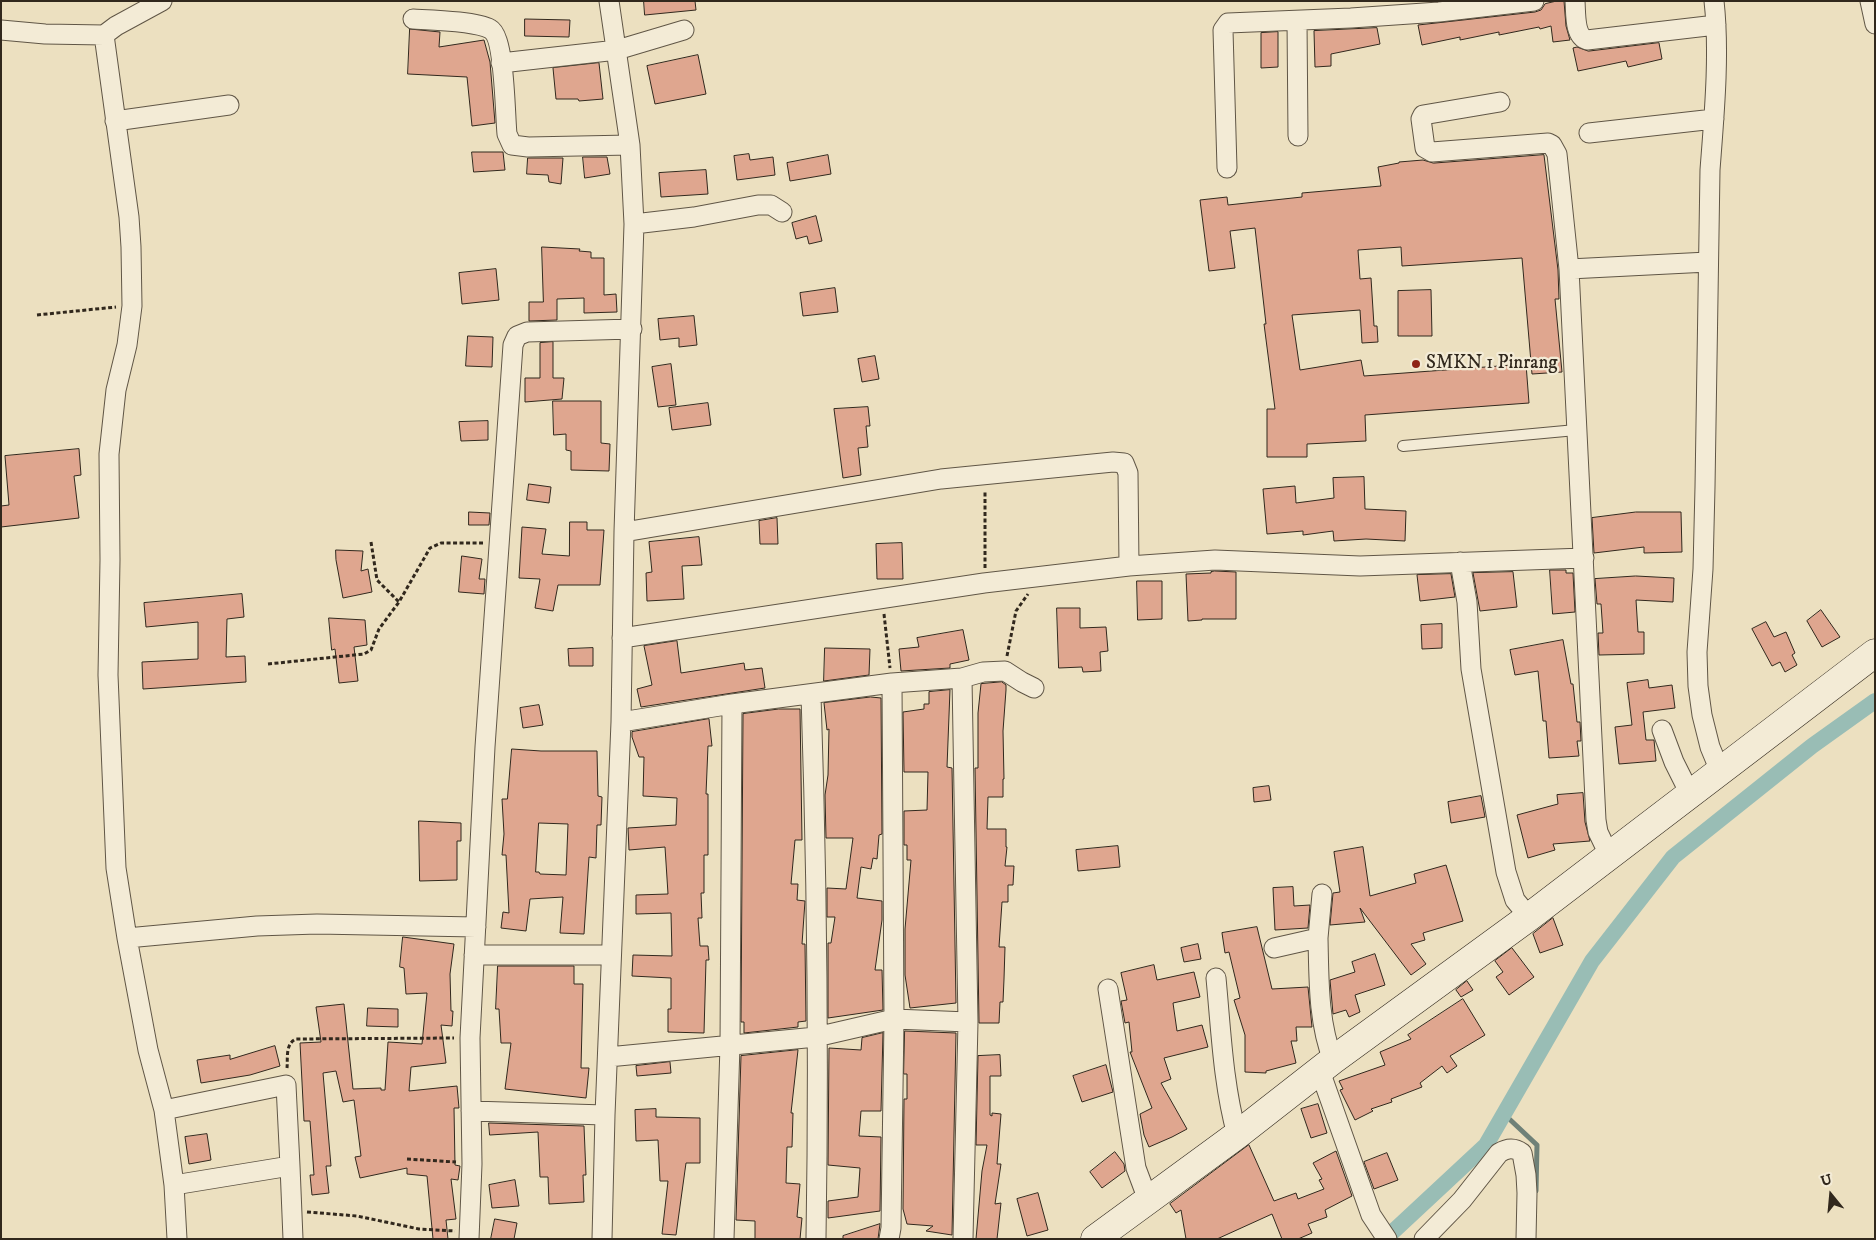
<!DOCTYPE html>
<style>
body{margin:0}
#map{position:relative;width:1876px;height:1240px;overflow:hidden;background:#ece0c0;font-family:"IM FELL DW Pica",serif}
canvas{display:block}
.frame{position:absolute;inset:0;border:2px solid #31281d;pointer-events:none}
.north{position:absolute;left:1806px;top:1170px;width:50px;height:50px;-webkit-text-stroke:4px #f3ebd6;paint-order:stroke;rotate:343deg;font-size:14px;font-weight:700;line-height:20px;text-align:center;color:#31281d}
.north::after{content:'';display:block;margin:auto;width:18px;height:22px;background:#31281d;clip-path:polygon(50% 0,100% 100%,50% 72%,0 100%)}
</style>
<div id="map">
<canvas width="1876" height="1240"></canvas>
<div class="frame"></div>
<div class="north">U</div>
</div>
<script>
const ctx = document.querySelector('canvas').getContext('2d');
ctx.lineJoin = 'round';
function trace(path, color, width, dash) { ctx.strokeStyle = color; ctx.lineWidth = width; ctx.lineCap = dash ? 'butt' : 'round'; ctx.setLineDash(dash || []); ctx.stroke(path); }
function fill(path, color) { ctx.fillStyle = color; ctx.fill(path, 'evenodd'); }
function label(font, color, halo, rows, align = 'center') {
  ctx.font = font + ' "IM FELL DW Pica",serif'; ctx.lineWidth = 4.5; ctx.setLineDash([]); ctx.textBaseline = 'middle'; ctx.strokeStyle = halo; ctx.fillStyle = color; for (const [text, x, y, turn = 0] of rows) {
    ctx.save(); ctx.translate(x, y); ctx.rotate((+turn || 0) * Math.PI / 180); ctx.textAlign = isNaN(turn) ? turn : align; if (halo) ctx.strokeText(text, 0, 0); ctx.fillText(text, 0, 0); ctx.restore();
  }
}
const stream = new Path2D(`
 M1504 1114 1537 1145 1536 1191`);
const canal = new Path2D(`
 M1385 1239 1486 1145 1592 961 1673 857 1812 746 1875 701`);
const building = new Path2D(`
 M644 1H695L696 10 645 15Z
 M1557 1H1564L1566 26 1570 40 1553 42 1551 26 1540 29 1539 27 1499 35V32L1460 40V37L1422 45 1418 25 1535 12 1541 10 1545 4Z
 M525 19 570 20 569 37 525 36Z
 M1377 28 1380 44 1331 54V66L1315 67 1314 31Z
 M410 29 440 32 439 47 484 40 490 62 495 123 472 126 467 77 408 74Z
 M1278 32V67L1261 68V33Z
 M1659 43 1662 59 1628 67 1626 61 1578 71 1573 48 1577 47 1588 51Z
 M698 55 706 94 655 104 647 66Z
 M599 63 603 99 579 101 578 99H556L553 68Z
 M472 152H503L505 170 474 172Z
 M749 154 750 160 773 157 775 175 737 180 734 156Z
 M828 155 831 174 790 181 787 163Z
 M1544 155 1558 270 1559 299H1555L1562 372 1532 374 1522 258 1402 266 1401 247 1358 250 1360 279 1371 278 1374 326H1377L1378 342 1362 343 1360 310 1292 315 1300 370 1361 360 1364 376 1526 364 1529 403 1365 415 1366 441 1307 444V457H1267V409H1275L1264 324H1266L1255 228 1230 231 1235 268 1209 271 1200 200 1227 197 1228 205 1302 197V193L1381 186 1378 167 1399 163V162L1423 160 1433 163Z
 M583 157H607L610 174 585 178Z
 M528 158H563L561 184 549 182 548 175 527 174Z
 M706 170 708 194 661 197 659 173Z
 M816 216 822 241 809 244 807 236 796 239 792 223Z
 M542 247 580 249 579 251 591 252V258H604V295L616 294 617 312 584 313V298L557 299V320L529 321V302H543Z
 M496 269 499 300 462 304 459 273Z
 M835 288 838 312 803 316 800 293Z
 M1431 290 1432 336H1398V291Z
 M694 316 697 345 679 347V338L660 340 658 319Z
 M468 336 493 337 492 367 466 366Z
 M553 342V378H564L562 399 525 402V378H540V343Z
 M875 356 879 379 862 382 858 359Z
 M671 364 676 405 658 407 652 367Z
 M553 401H601V443L610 444 609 471 571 470V451L566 450V434L554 435Z
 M708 403 711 425 672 430 669 408Z
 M868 407 870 426H866L868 447 858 448 861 475 843 478 834 409Z
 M488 421V440L461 441 459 422Z
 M79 449 81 475 74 476 79 518 1 527V506L9 505 5 456Z
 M1364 477 1365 509 1406 511 1405 541 1366 539 1334 541 1333 531 1303 535V531L1267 534 1263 489 1295 486 1296 503 1334 498 1333 478Z
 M529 484 551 487 549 503 527 500Z
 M469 512 490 513 489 525H469Z
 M1636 512H1681L1682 552 1644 553V547L1594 553 1592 518Z
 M777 518 778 544H760L759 521Z
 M570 522H587V530H604L600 585H558L553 611 535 608 540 579 519 578 522 527 546 529 542 554 569 556Z
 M699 537 702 565 682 566 684 599 647 601 646 573 652 572 649 542Z
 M902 543 903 579H877L876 544Z
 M336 550 363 551 361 571 368 569 372 592 343 598 336 560Z
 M462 556 482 559 479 579H485L484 594 459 592Z
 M1550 570H1566V573H1573L1575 612 1553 614Z
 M1215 571 1236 572V619H1202V620L1188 621 1186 574 1211 573V572Z
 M1513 572 1517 607 1480 611 1473 573Z
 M1451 574 1455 597 1420 601 1417 575Z
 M1636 576 1674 578 1673 602 1636 600 1638 632H1644V654L1599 655 1598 633H1603L1601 604H1597L1595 579Z
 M1137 581H1162V619L1138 620Z
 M242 594 244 617 227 619 226 657 245 656 246 682 143 689 142 662 198 659V622L146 627 144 603Z
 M1057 608H1080V628L1106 627 1108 651 1100 652 1101 671 1083 672 1082 667 1059 668Z
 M1821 610 1840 637 1822 647 1807 621Z
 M329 618 365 620 367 645 354 647 358 681 339 683 335 649 332 650Z
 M1766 622 1774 637 1786 632 1795 653 1792 655 1797 665 1785 672 1780 662 1772 666 1752 629Z
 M1442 624V648L1422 649 1421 625Z
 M963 630 969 660 950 664V668L901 671 899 649 919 647 917 638Z
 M1563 640 1571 684H1573L1577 722H1580L1581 741H1577L1579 756 1549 758 1546 721H1543L1538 671 1515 675 1510 650Z
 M677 641 681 673 744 663 745 670 762 668 765 688 641 707 637 689 652 685 644 646Z
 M593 648V666H569L568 649Z
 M825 648 870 649 869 675 824 681Z
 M1648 680 1649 688 1672 685 1675 708 1643 712 1646 740H1654L1656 761 1619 764 1615 727 1632 725 1627 683Z
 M1002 682 1006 685V690L1003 731 1004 779H1003V797H988L987 829H1006V847H1007L1005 866H1014L1013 885H1008V902H1002L999 947H1005L1004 979 1003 1002H1000L999 1023H979L975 768H978V713L981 684Z
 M950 690 947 767 952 768 956 1003 910 1008 905 975V929L911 860H907V845H904V811L927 810 928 772H904L903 712 924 709V704H929V692Z
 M871 697 881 698 882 834 879 835 877 859 873 858 871 869 861 867 857 898 882 901V920L875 970H882L883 1010 828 1018V943H831L835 917H827V888L846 889 853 838H826L825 795 828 775 829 729 827 730 824 703Z
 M539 705 543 725 523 728 520 708Z
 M779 709H800L802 840H795L791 884H798L797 900 805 901 802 944H805L806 1021 798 1022V1027L744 1033V1022H741L743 714Z
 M709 719 712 746H708L706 794H708V855H704V893H701L702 918H698L700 946H708L709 960H706L704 1033 668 1032V1009H671V978L632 976 633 955 672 956 671 913 636 914V895L668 894 665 847 629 850 628 828 676 825 677 798 643 796 644 757H639L632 737V732Z
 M512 749 541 751H597L598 796 602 797 601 825H597L596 858 589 857 584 934 560 933 563 897 530 899 526 931 501 928 503 912 509 913 506 855H502L504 834 502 799H507ZM539 823 568 824 566 875 540 874 539 872H536Z
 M1269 786 1271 800 1254 802 1253 788Z
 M1583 793 1585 822 1590 841 1553 844 1555 850 1528 858 1517 815 1558 804 1557 795Z
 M1481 796 1485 817 1451 823 1448 802Z
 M419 821 461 823V841H457V880L420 881Z
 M1118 846 1120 867 1078 871 1076 850Z
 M1363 847 1370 896 1416 883 1414 874 1446 865 1463 921 1423 933 1425 940 1411 944 1426 964 1411 975 1360 908 1365 922 1330 925 1333 893 1340 892 1334 852Z
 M1293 887 1294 906 1310 905 1308 928 1275 930 1273 888Z
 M1553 918 1563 945 1540 953 1533 934Z
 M1257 927 1272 989 1308 987 1312 1027H1296L1297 1041H1291L1296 1063 1266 1071V1073L1245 1072V1035L1234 1000 1240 998 1229 952 1225 953 1222 933Z
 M403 937 454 944 450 974 451 1011H453L452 1026 441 1025 446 1063 411 1067 409 1091 457 1086 459 1108H454L455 1165 460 1166 458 1180 451 1179 456 1219 446 1220 448 1239H433L427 1176 407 1174V1168L360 1178 355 1157 361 1156 354 1100 343 1102 336 1071 323 1073 331 1166H326L329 1193 312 1195 310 1175H314L310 1121H304L300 1043 321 1042 316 1007 344 1004 353 1089 381 1088V1090H385L388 1042 422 1044 427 993 406 994 404 968 400 967Z
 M1198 944 1201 959 1184 962 1181 948Z
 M1512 948 1534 977 1509 995 1496 977 1503 972 1495 961Z
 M1375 954 1385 985 1355 995 1360 1012 1349 1017 1346 1010 1333 1014 1330 980 1355 972 1352 962Z
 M1154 965 1157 980 1194 972 1200 997 1173 1003 1177 1031 1202 1025 1208 1047 1164 1058 1171 1079 1161 1083 1187 1129 1172 1137 1149 1147 1144 1135 1140 1114 1152 1108 1130 1052H1132L1129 1022 1125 1023 1121 1001 1127 1000 1121 973Z
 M498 966H574V984H583L581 1068H589L586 1098 505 1089 511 1043H501L499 1009H496Z
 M1467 981 1473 990 1461 997 1456 990Z
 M1463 999 1485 1035 1450 1056 1457 1066 1447 1073 1442 1066 1420 1083 1422 1087 1391 1099 1392 1102 1371 1109 1373 1111 1355 1120 1340 1090 1343 1089 1339 1081 1385 1065 1380 1052 1411 1039 1408 1035Z
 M368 1008 398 1009V1027L367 1026Z
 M905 1031 956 1033 952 1235 926 1231 933 1226 907 1224 903 1209 904 1099H907V1074H904Z
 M883 1033 881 1111H861L859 1136 881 1137 880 1211 828 1218V1201L858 1197 860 1168 828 1165 829 1048 861 1050 862 1038Z
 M275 1046 280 1066 250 1075 201 1083 197 1060 230 1055V1059Z
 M798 1050 791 1113H793L792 1147H787L786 1183 800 1184 797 1217 802 1218 800 1239H755V1221L736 1220 741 1056Z
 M1000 1055 1001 1076H990V1115L992 1116V1113L1001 1114 997 1164H1001L995 1204 1001 1203 997 1239H976L982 1171 987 1145H976L978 1056Z
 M670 1062 671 1073 637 1076 636 1066Z
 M1106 1065 1113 1092 1082 1102 1073 1076Z
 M1318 1104 1327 1133 1311 1138 1301 1109Z
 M656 1109V1117L700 1118V1163H686L676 1235 662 1234 668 1181H660L658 1140 636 1141 635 1110Z
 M489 1123 584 1126 586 1175H583L584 1202 549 1204 548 1177H540L538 1132 490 1135Z
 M207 1134 211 1160 189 1164 185 1137Z
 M1249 1145 1274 1201 1296 1193 1298 1199 1324 1189 1319 1180 1322 1179 1313 1163 1336 1151 1352 1196 1325 1210 1327 1217 1308 1224 1312 1233 1298 1239H1282L1272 1214 1217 1239H1186L1181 1210 1176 1213 1170 1204Z
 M1115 1152 1124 1164 1125 1171 1102 1188 1090 1172Z
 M1387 1153 1398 1180 1374 1189 1364 1162Z
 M515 1180 519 1206 492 1208 489 1185Z
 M1038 1193 1048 1230 1027 1236 1017 1199Z
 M495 1219 517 1223 514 1239H491Z
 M880 1224 878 1239H843V1236Z`);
const path = new Path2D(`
 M37 315 116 307
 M371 542 377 580 399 602 430 548 441 543H483
 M985 568V492
 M884 614 890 668
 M1007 656 1016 611 1028 594
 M268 664 364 654 371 650 379 629 399 602
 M287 1068C288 1058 285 1044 296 1039L454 1038
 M407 1159 456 1162
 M307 1212 357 1216 419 1229 455 1231`);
const lane = new Path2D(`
 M1403 446 1576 430`);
const street = new Path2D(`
 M162 1 116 26 104 35 129 217 131 247 132 306 127 345 116 390 109 454 110 560 108 675 116 868 127 938 148 1050 164 1110 174 1185 177 1239
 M1575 1C1576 13 1574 36 1587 40L1716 25
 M1714 1C1720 54 1714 117 1710 170L1705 487 1703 569 1697 652 1698 686 1702 715 1710 747 1720 771
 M1870 1 1875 24
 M413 19C430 20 476 21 490 29 505 37 505 115 507 134L512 145 528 147 630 145
 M1297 21 1298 136
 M1 30 45 34 104 35
 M501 63 617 50 684 30
 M1500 102 1423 115 1421 119 1425 148 1432 152 1548 143 1552 145 1557 154 1569 269 1596 820 1598 832 1609 855
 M115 121 229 105
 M1589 133 1714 119
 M1227 168 1223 30 1228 23 1351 18 1439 12 1534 1
 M634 224 694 217 758 205H771L782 212
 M1569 269 1708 262
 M624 532 941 479 1113 462 1124 463 1128 473 1129 566
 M1460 562 1467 602 1471 669 1506 872 1515 900 1529 917
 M622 638 984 583 1129 566 1215 560 1360 566 1584 558
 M962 678 968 1022 963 1239
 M811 695C817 876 819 1058 816 1239
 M621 722 732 704 892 683 962 678 983 672 1005 671 1022 682 1034 688
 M1662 730 1674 762 1690 794
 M127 938 257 926 317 924 476 927
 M1318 938 1322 894
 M1274 948 1318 938C1319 979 1318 1022 1333 1060
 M474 955H611
 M1216 978C1221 1030 1223 1084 1237 1135
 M1108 989 1136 1168 1148 1200
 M608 1057 816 1037 894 1019 968 1022
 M1320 1071 1371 1215 1387 1239
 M164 1110 286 1085 290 1166
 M471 1111 605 1115
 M174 1185 290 1166 293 1239
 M469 1239 472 1164 470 1038 485 747 513 345 517 336 527 332 632 329
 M602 1239 605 1115 621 722 624 532 634 224 630 145 609 1
 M724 1239 730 1045 732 704
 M889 1239 891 1228 894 1019 892 683
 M1424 1239 1462 1200 1499 1153C1507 1148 1514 1147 1522 1153L1526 1175 1527 1193 1526 1239`);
const secondary = new Path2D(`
 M1095 1239 1237 1135 1333 1060 1529 917 1875 653`);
const markers = [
 [1416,364,5,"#8f2418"]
];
const poiNames = [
 ["SMKN 1 Pinrang",1426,364]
];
trace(stream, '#6f8178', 5);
trace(canal, '#99bdb5', 16);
fill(building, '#dfa68f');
trace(building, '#31281d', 1);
trace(lane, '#605646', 12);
trace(street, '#605646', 21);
trace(secondary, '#31281d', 29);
trace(path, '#31281d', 3, [4, 2.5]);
trace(lane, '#f3ebd6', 10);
trace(street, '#f3ebd6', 19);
trace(secondary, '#f3ebd6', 28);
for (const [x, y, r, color] of markers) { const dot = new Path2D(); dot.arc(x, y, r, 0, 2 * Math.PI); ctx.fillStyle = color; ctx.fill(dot); trace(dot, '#f3ebd6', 2); }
label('19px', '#31281d', '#f3ebd6', poiNames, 'left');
</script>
